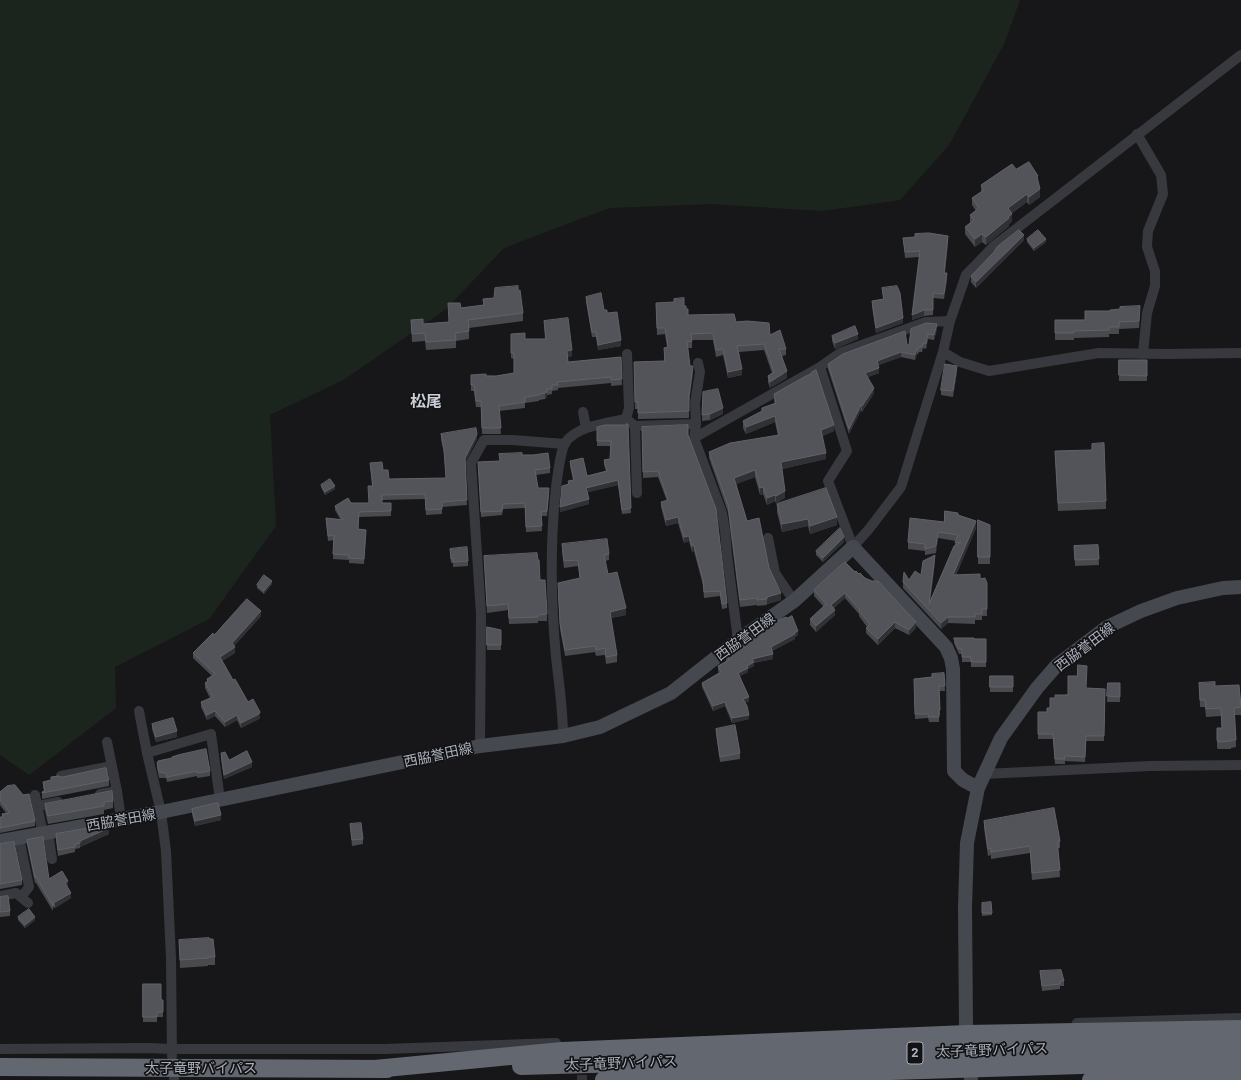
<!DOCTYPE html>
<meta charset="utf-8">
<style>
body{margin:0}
canvas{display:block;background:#171719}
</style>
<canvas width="1241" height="1080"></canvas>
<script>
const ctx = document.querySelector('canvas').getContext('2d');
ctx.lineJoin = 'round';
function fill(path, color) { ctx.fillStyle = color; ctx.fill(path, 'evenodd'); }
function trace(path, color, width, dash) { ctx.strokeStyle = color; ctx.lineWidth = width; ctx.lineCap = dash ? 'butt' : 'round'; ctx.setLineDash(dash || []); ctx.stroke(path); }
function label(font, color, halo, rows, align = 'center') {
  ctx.font = font + ' Barlow,"Noto Sans JP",sans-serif'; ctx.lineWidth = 3.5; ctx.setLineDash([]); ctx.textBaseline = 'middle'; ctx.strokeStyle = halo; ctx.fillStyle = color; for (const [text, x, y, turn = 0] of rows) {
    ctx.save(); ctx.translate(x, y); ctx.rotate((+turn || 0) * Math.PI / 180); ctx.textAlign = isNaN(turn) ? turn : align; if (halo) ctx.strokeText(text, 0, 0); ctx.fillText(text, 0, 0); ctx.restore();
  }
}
const green = new Path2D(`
 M0 0H1020L1004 44 949 145 900 200 822 211 712 204 609 208 504 248 446 309 345 379 270 415 276 526 209 619 115 667 116 708 29 775 0 755Z`);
const streetTunnel = new Path2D(`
 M582 1060V1080`);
const street = new Path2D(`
 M1137 134 1161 175 1163 194 1148 231 1147 247 1155 271V286L1147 313 1143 354
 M943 352 960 362 989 371 1099 353 1166 354 1241 353
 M820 367 847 451 828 481 853 547 869 529 901 487 943 352 950 321 966 275 994 246 1241 55
 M583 412 586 428
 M626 419 629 408 627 354
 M696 424 695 403 700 372 698 363
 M635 426 637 493
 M694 438 820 367 840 353 926 322 950 321
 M768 538 775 573 794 601
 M139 711 147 753 161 812 166 851 171 958 172 1056
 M563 736C563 709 559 684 556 657 551 604 550 550 555 497 556 486 560 452 565 443 576 426 607 423 626 419L635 426 696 424 694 438 722 513 725 530 727 555 738 640
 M107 742 117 791 121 819
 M480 746 481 614 471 463 484 440H512L565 444
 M147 753 211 734 220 800
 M984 774 1150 766 1241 765
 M61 776 112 766
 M100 794 117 791
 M35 795 43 834
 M38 806 58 802
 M48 833 52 859
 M19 838 29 887 21 897
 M0 896 16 893 28 903
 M1077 1023 1241 1018
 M0 1049 148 1048 172 1049H385L556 1043
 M174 1077V1080`);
const secondary = new Path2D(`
 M0 841 161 812 480 746 563 736 600 727 671 693 738 640 794 601 853 547 946 647 951 658 953 669 954 771 963 780 978 788
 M971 1080 966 1026 965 908 967 843 978 788 1001 738 1037 688 1057 665 1107 627 1141 611 1177 598 1223 588 1241 587`);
const highway = new Path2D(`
 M521 1066 590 1064
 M0 1067 387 1069
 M375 1069 562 1051 967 1034 1241 1029
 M1091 1080 1241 1074`);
const highwayBridge = new Path2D(`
 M590 1064 1241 1042
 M604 1080 1241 1060`);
const wall = new Path2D(`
 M1016 169 1038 182 1040 197 1029 205 1027 202 1012 213V221L1009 224V226L986 245 982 242 975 247 965 234V227L970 223V215L976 211 972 205V198L981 192V185Z
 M903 238 948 242 945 273 947 279 944 299 933 298V315L924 316 912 320 919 257 905 258Z
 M1027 239 1046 242 1034 251 1027 242Z
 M1024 240 976 288 971 282V276L995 252V250Z
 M882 288 903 323 876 333 872 306V301L883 299Z
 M518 291 523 313V321L469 328V339L456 341V348L426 350 425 341 412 342 411 320 423 324 449 322 461 308 483 305V299L494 298Z
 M586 297 604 310 621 346 598 350 596 337H592L586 302Z
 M656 303 684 306 688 315 736 322 770 335 786 349V355L782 356 787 378 770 388 768 382V376L772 373 764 350 739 352 742 375 728 378 723 355 716 357 713 340H692V348H688L690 366 693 373 689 401V418L638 419V409H635L634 362 664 361V348L667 347 665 334 657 335Z
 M1140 313 1139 328 1119 329V334H1109V337L1074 338V340H1055V320H1085Z
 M544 321 572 356 568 357V362L621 357 622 385 611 386V383L558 388V390L552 391V394L547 395V397L545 399 539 400V401L525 403V408L499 411 501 434H482L481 407H476L474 391H471V375L496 376 514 374V359L511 358V334L525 339H545Z
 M937 329 934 340 928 339 926 349 923 348 922 352H919L918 354H917L915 360 901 357 878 365 879 373 868 377 874 393 862 412 861 410 849 434 828 369V364L909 345Z
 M832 336 858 339 835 349 832 341Z
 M1147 360V381H1119V375Z
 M957 371 953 397 941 395V390Z
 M703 392 723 414 710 420 702 421Z
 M774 394 834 431 822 436 826 459 782 469 785 498 776 503 775 501 767 505 763 494 760 495 755 477 736 484 747 521 769 568 781 600 767 604V605L757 606V605L740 607 728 512 709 458V452L778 436 775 422 746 434 743 428V421L762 411 775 404 774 401Z
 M626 425 631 513 622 514 618 485 588 492 589 504 560 512 568 485V481L573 480 570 466V461L587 476 606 471 604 465V460L610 459V446H597V427Z
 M642 427 688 436 727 603V608L722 609 720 596 704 598 703 585 694 551 692 552 689 541 684 543 678 523 666 526 661 507V502L667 501 658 477 643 478Z
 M441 434 477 439 465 462 467 505 442 507V514L426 515 425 499 382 500V503H391V516L359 517 358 529 366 530 364 564 349 563V560L333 559 334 540 328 541 326 518 340 519 335 510V506L351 503H369L372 486 370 463 383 470 389 479 446 478 444 454 441 439Z
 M1055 451 1106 501V509L1058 511Z
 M522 455 550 468V473L536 475 538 488 549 493 547 516H541L542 531 526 532 525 508 503 509 502 515 481 517 478 462 499 461Z
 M321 485 335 489 325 495 321 487Z
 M777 504 837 525 810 534 808 526 782 532 777 512Z
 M958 515 976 528 956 575 980 579 987 583V616H982V620H975V624L948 623 941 629 903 588V582L921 575 935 562 930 601 955 545 956 541 938 538 936 553 925 555V551L908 549V542L944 522Z
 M978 520 990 525V564H978Z
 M844 542 823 562 816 555V551Z
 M562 544 609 554V560L605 561 608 574 626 615 611 618 617 655V662L606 664 605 655 596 656 595 652 565 656 560 629 558 589 580 578 578 566 564 568 562 551Z
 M1098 545 1099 565 1075 566 1074 546Z
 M450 549 468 561V566L453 567V563H451Z
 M484 556 540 580 547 614V621H538V623L509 624 508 610 487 613Z
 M855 572 916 628 909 635 895 628 878 645 866 633V628L867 627 859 616V614L845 598 834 608 835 615 816 632 810 625V619L824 607 814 596V590Z
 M272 584 264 594 257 588V585Z
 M261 616 234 646 235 653 222 661 233 680 248 702 260 717 259 719 241 728 237 720 225 727 215 716 207 720 201 707V702L210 698 205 688V683L207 682V679L212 676 193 658V653L214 635Z
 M770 624 798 635 795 637V639L772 651 773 659 754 663V666L748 669V672L740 676 749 701 745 703 749 719 732 723 725 706 713 711 702 687V683L719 673 718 671V666L726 661V656L754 638V635L770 626Z
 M487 627 501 630V650H487Z
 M954 638 986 639V667H971V662H962V654H959L954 643Z
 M944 673 945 691H939L940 715H939V722H929L928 718 915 719 914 679 932 677Z
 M990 676H1013V692H990Z
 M1108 683H1120V702H1107Z
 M1199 683 1215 686 1241 703V715H1235L1236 747 1231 748V749H1218L1217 748V728H1222L1221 716 1206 717 1205 707H1200Z
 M1087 688 1105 689 1104 741H1086L1085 762 1065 761V764H1055L1053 739H1038V712H1047L1050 708 1055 698Z
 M152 724 177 737 156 742 152 729Z
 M716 729 740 753V759L720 762 716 734Z
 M221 753 229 760 252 767 224 779 221 758Z
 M157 763 210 771V776L197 778V776L167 782 166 778H159L157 768Z
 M62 777 109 780V786L42 799V792H44L43 787V782Z
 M0 792 35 821V826L0 833V817H2V814L6 813 0 805Z
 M113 801V808L104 810V814L48 824 45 811V804Z
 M192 809 221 820 195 826 192 814Z
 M984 821 1060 841V848H1058L1060 877 1032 880 1030 853 991 859V855L988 856 984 828Z
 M350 824 363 839V844L352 846Z
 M56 834H109L80 847V848L75 849V852L58 856 56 840Z
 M27 840 49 879 68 886 67 887 71 898 55 908 53 907V911L36 883H35L27 845Z
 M0 844 22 880V885L0 889Z
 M0 897 10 911V916L0 917Z
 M991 902 992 915 982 916V903Z
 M18 917 35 920 25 928 18 920Z
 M179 940 215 957V965H208V966L180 968Z
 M1040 971 1064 981V986H1060V989L1042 991Z
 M143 984 161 1000H163V1017H157V1022H143Z`);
const shadedWall = new Path2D(`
 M1040 189V197L1029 205V197Z
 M1027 194V202L1008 215V208Z
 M1012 214V221L1009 224V226L986 245V237Z
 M982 234V242L975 247V239Z
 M1024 235V240L976 288V282Z
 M948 236V242L944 278V273Z
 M1046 239V242L1034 251V248Z
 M947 273V279L944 299V294Z
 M1140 306V313L1139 328V321Z
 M924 310V316L912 320V315Z
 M903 318V323L876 333V328Z
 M937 324V329L934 340V335Z
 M858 334V339L835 349V343Z
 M928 334V339L926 349V344Z
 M621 340V346L598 350V345Z
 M917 349V354L915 360V355Z
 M572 350V356L567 357V351Z
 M901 352V357L877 366V361Z
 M693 366V373L689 402V396Z
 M957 366V371L953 397V391Z
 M879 368V373L865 378V373Z
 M742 369V375L728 378V372Z
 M787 371V378L770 388V382Z
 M874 388V393L862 412V406Z
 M547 392V397L545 399V393Z
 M861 405V410L849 434V429Z
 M723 408V414L710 420V414Z
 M775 416V422L746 434V427Z
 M834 425V431L821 437V430Z
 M477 434V439L465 463V458Z
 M826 453V459L781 469V462Z
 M755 470V477L734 485V478Z
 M618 480V485L586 493V488Z
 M335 486V489L325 495V492Z
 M763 487V494L760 495V488Z
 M785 491V498L776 503V496Z
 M775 495V501L767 505V498Z
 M589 499V504L560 512V507Z
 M678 517V523L666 526V520Z
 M837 517V525L810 534V526Z
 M808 519V526L782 532V524Z
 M976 521V528L953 581V575Z
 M938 532V538L936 553V546Z
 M689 536V541L684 543V537Z
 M844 537V542L823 562V558Z
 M692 546H694V551L692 552Z
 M935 555V562L929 610V604Z
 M272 581V584L264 594V591Z
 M781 593V600L767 604V597Z
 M845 593V598L831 611V605Z
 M626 608V615L610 618V612Z
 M835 610V615L816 632V626Z
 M261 611V616L232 648V643Z
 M948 617V623L941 629V623Z
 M895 622V628L878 645V639Z
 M916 622V628L909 635V630Z
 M798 631V635L795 637V639L771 651V647L794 633Z
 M235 647V653L220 662V657Z
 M773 654V659L754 663V666L748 669V672L738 677V673L752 659Z
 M749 697V701L743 704V699Z
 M725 702V706L713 711V706Z
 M215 711V716L207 720V715Z
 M260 712 259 719 241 728V723Z
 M237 715V720L225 727V722Z
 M749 715V719L732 723V718Z
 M177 731V737L156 742V737Z
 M252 762V767L224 779V775Z
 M221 815V820L195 826V821Z
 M109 828V834L80 847V841Z
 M68 881V886L65 888V883Z
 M71 893V898L55 908V902Z
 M35 917V920L25 928V925Z`);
const building = new Path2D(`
 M1029 162 1038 176 1037 177 1040 189 1029 197 1027 194 1008 208 1012 214 1008 217 1009 218 986 237 982 234 975 239 965 227 974 220 970 215 979 208 972 198 984 190 981 185 1012 164 1016 169Z
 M1019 230 1024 235 976 282 971 276 995 251V250L998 246Z
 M1038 230 1046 239 1034 248 1027 239Z
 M929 233 948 236 944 273H947L944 294 933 293V310H924L912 315 920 251 905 252 903 238 915 237V234Z
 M518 286V291L520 290 523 313 468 320 469 331 455 333 456 340 426 342 425 333 412 334 411 320 423 319V324L449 322 448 303H460L461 308 484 305 483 299 494 298 495 288Z
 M897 286 900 293 903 318 876 328 872 301 884 299 882 288Z
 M601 293 604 310H607V313L617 312 621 340 598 345 596 332H592L586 297Z
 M684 298V306H686V309H688V315L734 314 736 322 747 321 769 323 770 335 780 330 786 349H779L787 371 770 382 768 376 774 372 764 344 737 346 742 369 728 372 723 349 716 350 713 333 691 334 692 341 687 342 690 366H693L689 396V411L638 413V402H635L634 362 665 361 664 348 668 347 665 328H657L656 303 674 302V299Z
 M1140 306 1139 321 1119 322V327H1109V330L1073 331 1074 333H1055V320H1085V311H1110V310L1120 309V307Z
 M568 318 572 350 567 351 568 362 621 357 622 379 611 380V377L557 382 558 385H552V389H547V392L545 393 539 394V395L525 397V402L499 406 501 428H482L481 401H476L474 385H471V375L486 374V376H496L514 373V353H511V334L525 333V339H546L544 321Z
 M927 323 937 324 934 335 928 334 926 344 923 343 922 347H919L918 349H917L915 355 901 352 877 361 879 368 865 373 874 388 862 406 861 405 849 429 828 364 843 354 905 331 907 345H909L911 329Z
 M855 326 858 334 835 343 832 336Z
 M1119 360H1147V376L1119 375Z
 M945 364 957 366 953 391 941 390Z
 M816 370 834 425 821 430 826 453 781 462 785 491 776 496 775 495 767 498 763 487 760 488 755 470 734 478 747 521 759 518 769 568 781 593 767 597V599L757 600V598L740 600 728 505 709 452 730 443 779 435 775 416 746 427 743 421 762 411V408L776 403 774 394 806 376 811 374V373Z
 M718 389 723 408 710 414 702 415 703 392Z
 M626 424H628L631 508 622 510 618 480 586 488 589 499 560 507 562 486 569 484 568 481 574 480 570 461 583 458 587 476 607 471 604 460 610 459 611 441H597V427L605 425H626Z
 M688 425V435L716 509 727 603 722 604 720 591 704 592 703 580 694 546H692L689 536 684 537 678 517 666 520 661 502 668 500 658 471 643 472 642 427Z
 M476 428 477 434 465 458 467 500 442 502V509L426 510 425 494 382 495V503H391V511L359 512 358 529 366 530 364 559 349 558V555L333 554 334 535 328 536 326 518 343 520 335 506 348 498 351 503H369L368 486H373L370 463 382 462 383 470H388L389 479 446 478 444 449 441 434Z
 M1104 443 1106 501 1058 503 1055 451 1092 450V444Z
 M522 453V455H533L548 453 550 468 535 470 538 488H549L547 511 541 512 542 526 526 527 525 503 503 504 502 511 481 512 478 462 500 461 499 454Z
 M330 479 335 486 325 492 321 485Z
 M826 488 837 517 810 526 808 519 782 524 777 504Z
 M945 511 958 513V515L976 521 953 575 980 574V579L985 578 987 583V609H982V614H975V617H948L941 623 903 582 904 572 909 580 915 571 921 575 923 561 935 555 929 604 954 546 961 542 955 543 958 535 938 532 936 546 925 549V544L908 542 910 518 944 522Z
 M978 520 990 525V557H978Z
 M840 528 844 537 823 558 816 551Z
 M607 539 609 554 604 555 608 574 617 572 626 608 610 612 617 655 606 657 605 648 596 650 595 646 565 650 560 623 558 583 580 578 578 560 564 561 562 544Z
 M1098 545 1099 559 1075 560 1074 546Z
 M467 547 468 561 453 562V558L451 559 450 549Z
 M537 553 538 560H539L540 580H545L547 614 538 615V617L509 618 508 604 487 606 484 556Z
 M845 562 855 572 856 571 859 574 860 573 865 578 872 581H878L916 622 909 630 895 622 878 639 866 628 870 624 859 611 860 610 845 593 831 605 835 610 816 626 810 619 826 604 814 590Z
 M264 575 272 581 264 591 257 585Z
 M247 599 261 611 232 643 235 647 220 657 233 680 235 679 248 702 253 699 260 712 259 714 241 723 237 715 225 722 215 711 207 715 201 702 213 697 205 683 208 681 207 679 215 674 193 653 213 633 214 635Z
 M792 616 798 631 794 633 795 634 771 647 773 654 752 659 754 662 747 666 748 668 738 673 749 697 743 699 747 706 749 715 732 718 725 702 713 706 702 683 721 672 718 666 729 660 726 656 735 649 756 638 754 635 771 625 770 624 786 617 787 618Z
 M487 627 501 630V645H487Z
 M954 638H974V639H986V662H971V657H962V649H959Z
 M1078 665 1087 666 1086 688 1105 689 1104 736H1086L1085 757 1064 756 1065 759H1055L1053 734H1038V712H1047V708H1050V698H1055V695H1068V676H1077Z
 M944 673 945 686H939L940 710H939V717H929L928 714H915L914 679 932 677V674Z
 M990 676H1013V687H990Z
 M1215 682V686L1239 685 1241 707 1234 708 1236 740H1231V741L1218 742 1217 740V728H1222L1221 708 1206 709 1205 700H1200L1199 683Z
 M1108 683H1120V697L1107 696Z
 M173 718 177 731 156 737 152 724Z
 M735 725 740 753 720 757 716 729Z
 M206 749 210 771 197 773V771L167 777 166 773 159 772 157 763 158 761 172 758V757L178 755Z
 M247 751 252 762 224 775 221 753 225 752 229 760Z
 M106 768 109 780 42 793V792L45 791 43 782 51 780V777L58 776 62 777Z
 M15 785 23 795 29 794 35 821 0 828V817H3L2 814 10 813 0 800V792L7 786Z
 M112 791 113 801 104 802V806L48 816 45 804Z
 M218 803 221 815 195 821 192 809Z
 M1054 808 1060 841H1058V850L1060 870 1032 873 1030 846 991 852V848L988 849 984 821Z
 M361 823 363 839 352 840 350 824Z
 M108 825 109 828 80 841V843L75 844V847L58 850 56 834Z
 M43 837 49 879 62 871 68 881 65 883 71 893 55 902 53 901V906L36 877 35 878 27 840Z
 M14 842 22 880 0 884V844Z
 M8 896 10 911 0 912V897Z
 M991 902 992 913H982V903Z
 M29 909 35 917 25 925 18 917Z
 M209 938V939H213L215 957H208V958L180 960 179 940Z
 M1061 970 1064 981H1060V984L1042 986 1040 971Z
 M143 984H161V1000H163V1012H157V1017H143Z`);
const shields = [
 [915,1053,16]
];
const shieldNames = [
 ["2",915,1053]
];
const streetNames = [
 ["西脇誉田線",745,637,-36],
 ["西脇誉田線",1085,647,-37],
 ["西脇誉田線",438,755,-12],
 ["西脇誉田線",121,820,-10],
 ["太子竜野バイパス",992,1050,-2],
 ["太子竜野バイパス",621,1063,-2],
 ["太子竜野バイパス",201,1068]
];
const quarterNames = [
 ["松尾",426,402]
];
fill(green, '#1c251d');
trace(streetTunnel, '#343539', 10, [10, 5]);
trace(street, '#37393e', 10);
trace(secondary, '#45484f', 14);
trace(highway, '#636770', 18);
trace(highwayBridge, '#636770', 18);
fill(wall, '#484a4e');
fill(shadedWall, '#303134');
fill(building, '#53545a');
trace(building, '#606269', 1);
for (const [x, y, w] of shields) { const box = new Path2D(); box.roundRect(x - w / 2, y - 11, w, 22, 3); ctx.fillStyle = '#121214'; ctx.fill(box); trace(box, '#a8aeba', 1); }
label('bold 13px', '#a8aeba', null, shieldNames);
label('14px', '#a8aeba', '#121214', streetNames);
label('bold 16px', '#c9cdd6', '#121214', quarterNames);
</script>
